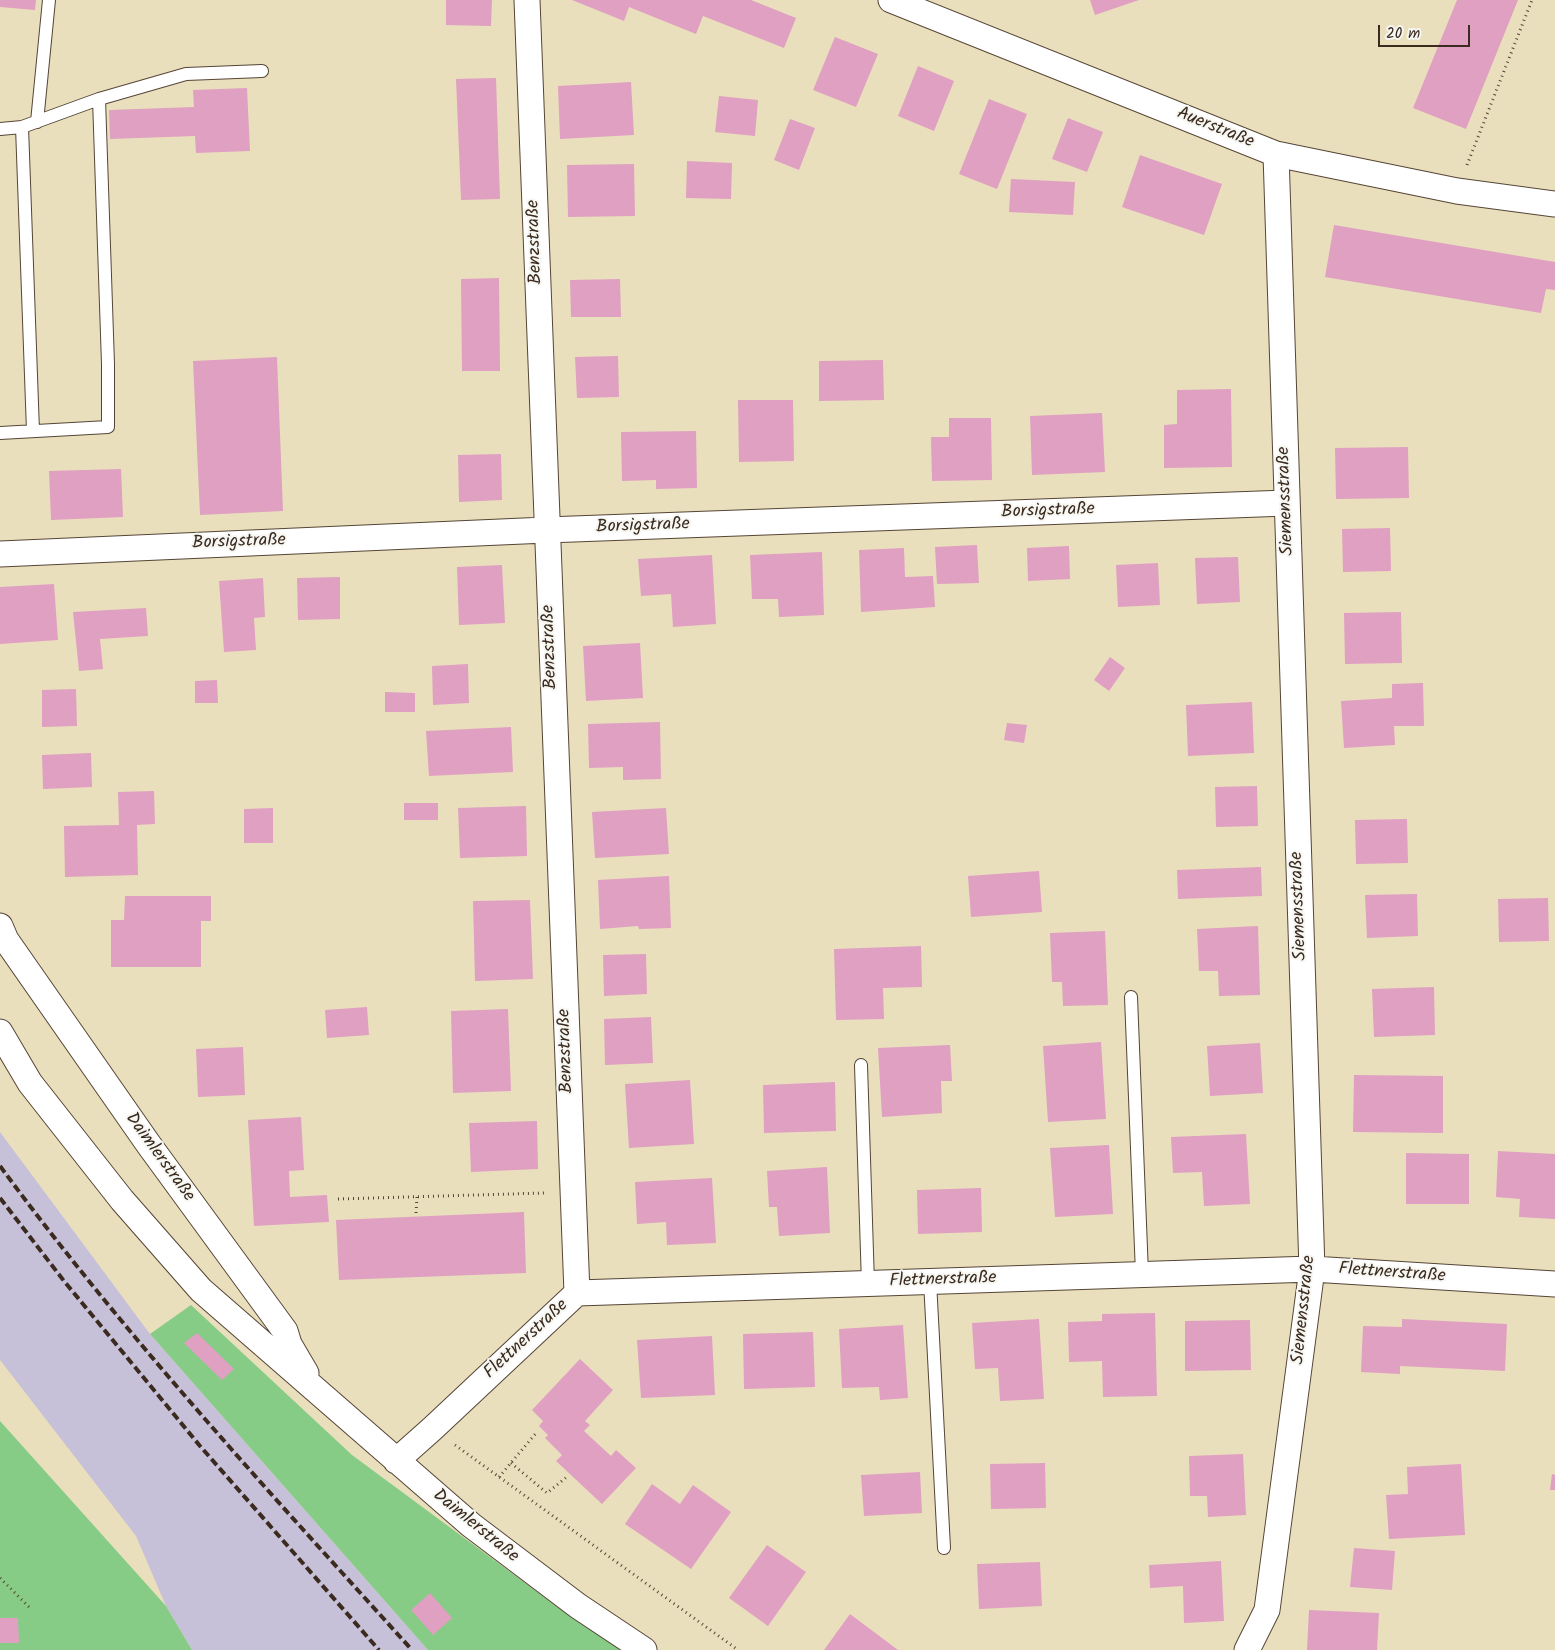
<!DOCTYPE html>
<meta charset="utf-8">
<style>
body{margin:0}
#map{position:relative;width:1555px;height:1650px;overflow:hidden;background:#eadfbc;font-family:Kalam,sans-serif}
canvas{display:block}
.scale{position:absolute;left:1378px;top:25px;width:92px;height:22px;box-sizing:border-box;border:2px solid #3b2a1e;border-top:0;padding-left:6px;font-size:15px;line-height:18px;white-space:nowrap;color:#3b2a1e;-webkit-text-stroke:4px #f6f6f2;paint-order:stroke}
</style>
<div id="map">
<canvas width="1555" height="1650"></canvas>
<div class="scale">20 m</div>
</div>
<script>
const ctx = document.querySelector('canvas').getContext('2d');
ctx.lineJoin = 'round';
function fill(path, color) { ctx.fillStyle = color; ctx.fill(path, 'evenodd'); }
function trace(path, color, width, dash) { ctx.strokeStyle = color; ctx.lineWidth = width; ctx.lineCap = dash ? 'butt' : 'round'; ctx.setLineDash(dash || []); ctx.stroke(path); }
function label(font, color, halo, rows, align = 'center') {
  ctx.font = font + ' Kalam,sans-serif'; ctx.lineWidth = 4; ctx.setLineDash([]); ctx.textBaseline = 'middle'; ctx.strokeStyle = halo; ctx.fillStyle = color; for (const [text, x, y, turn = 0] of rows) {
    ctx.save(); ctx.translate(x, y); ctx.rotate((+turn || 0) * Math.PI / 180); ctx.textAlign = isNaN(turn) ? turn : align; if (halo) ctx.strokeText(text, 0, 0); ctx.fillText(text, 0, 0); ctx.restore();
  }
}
const industrial = new Path2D(`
 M0 1132 150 1334 428 1650H192L166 1606 136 1536 0 1360Z`);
const green = new Path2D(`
 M191 1305 352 1455 559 1608 622 1650H428L150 1334Z
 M0 1421 166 1606 192 1650H0Z`);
const building = new Path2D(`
 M0 0H36L35 10 0 7Z
 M446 0H492L491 26 446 25Z
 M572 0H751L796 18 784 48 703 16 696 34 629 7 624 21Z
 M1090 0H1139L1095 15Z
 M1457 0H1518L1466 129 1413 108Z
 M835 37 878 54 856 107 813 90Z
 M918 66 954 81 934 131 898 116Z
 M496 78 500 199 461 200 456 79Z
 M631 82 634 135 560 139 558 86Z
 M247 88 250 151 196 153 195 136 110 139 109 110 194 107 193 90Z
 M719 96 758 100 755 136 715 132Z
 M989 99 1027 114 997 189 959 174Z
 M1068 118 1103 132 1087 172 1052 159Z
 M790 119 815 128 799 170 774 160Z
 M1140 155 1222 184 1204 235 1122 207Z
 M687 161 732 163 731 199 686 198Z
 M634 164 635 216 568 217 567 165Z
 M1011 179 1075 182 1073 215 1009 212Z
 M1334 225 1555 262V290L1546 289 1541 313 1325 277Z
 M499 278 500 371H462L461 279Z
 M620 279 621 317H571L570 280Z
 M618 356 619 397 577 398 575 357Z
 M277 357 283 511 200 515 193 361Z
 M883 360 884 400 819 401V361Z
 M1231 389 1232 467 1164 468V425L1177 424V390Z
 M738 400H793L794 461 739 462Z
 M1102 413 1105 472 1032 475 1030 416Z
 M949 418H991L992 480 932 481 931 437H949Z
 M696 431 697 488 656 489V480L622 481 621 432Z
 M1408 447 1409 498 1336 499 1335 448Z
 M501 454 502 500 459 502 458 455Z
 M121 469 123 517 51 520 49 471Z
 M1390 528 1391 571 1343 572 1342 529Z
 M977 545 979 583 937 584 935 547Z
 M1069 546 1070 579 1028 581 1027 548Z
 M904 548 905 577 933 576 935 607 861 612 859 550Z
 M822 552 824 615 779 617 778 599H752L750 555Z
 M712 555 716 624 673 627 671 594 641 596 638 559Z
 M1238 557 1240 602 1197 604 1195 558Z
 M1158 563 1160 605 1118 607 1116 565Z
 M502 565 505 623 459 625 457 567Z
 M340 577V619L298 620 297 578Z
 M263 578 265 617 254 618 256 650 224 652 219 581Z
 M54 584 58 640 0 644V587Z
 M146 608 148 636 100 639 103 669 79 671 73 612Z
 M1401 612 1402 663 1345 664 1344 613Z
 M640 643 643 698 586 701 583 646Z
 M1110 657 1125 668 1109 691 1094 680Z
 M468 664 469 703 433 705 432 666Z
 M217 680 218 703H195V681Z
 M1423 683 1424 726H1394L1395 745 1344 748 1341 701 1392 698V684Z
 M76 689 77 726 42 727V690Z
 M385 692 415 693V712H385Z
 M1252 702 1254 753 1188 756 1186 705Z
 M660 722 661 779 623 780V767L589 768 588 724Z
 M1007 723 1027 725 1024 743 1004 740Z
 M511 727 513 772 429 776 426 731Z
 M91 753 92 787 43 789 42 755Z
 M1257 786 1258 826 1216 827 1215 787Z
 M154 791 155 824 137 825 138 875 65 877 64 826 119 825 118 792Z
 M404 803H438V820H404Z
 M526 806 527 856 460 858 458 808Z
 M273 808V843H244V809Z
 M666 808 669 854 595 858 592 812Z
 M1407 819 1408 863 1356 864 1355 820Z
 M1261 867 1262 896 1178 899 1177 870Z
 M1039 871 1042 912 971 917 968 876Z
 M669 876 671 928 639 929 638 926 600 929 598 880Z
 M1417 894 1418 936 1367 938 1365 895Z
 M125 896H211V921H201V967H111V920H124Z
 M1548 898 1549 941 1499 942 1498 899Z
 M530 900 533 979 475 981 473 901Z
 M1258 926 1260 995 1219 996 1218 971H1199L1197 929Z
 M1105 931 1108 1005 1063 1006 1062 982H1052L1050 933Z
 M921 946 922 987 883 988 884 1019 836 1020 834 949Z
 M646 954 647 994 604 996 603 955Z
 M1434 987 1435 1035 1374 1037 1372 989Z
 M367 1007 369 1035 327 1038 325 1010Z
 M508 1009 511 1091 453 1093 451 1011Z
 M651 1017 653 1063 605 1065 604 1019Z
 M1101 1042 1106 1119 1048 1122 1043 1046Z
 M1260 1043 1263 1093 1210 1096 1207 1046Z
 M950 1045 952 1081H941L942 1113 882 1117 878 1048Z
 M243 1047 245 1095 198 1097 196 1049Z
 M1354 1075 1443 1076V1133L1353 1132Z
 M690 1080 694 1144 629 1148 625 1084Z
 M835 1082 836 1131 764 1133 763 1085Z
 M301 1117 304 1170 289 1171 290 1197 327 1195 329 1222 254 1226 248 1120Z
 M537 1121 538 1169 471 1172 469 1123Z
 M1246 1134 1250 1204 1204 1206 1202 1172 1173 1173 1171 1137Z
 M1109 1145 1113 1214 1055 1217 1050 1148Z
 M1498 1151 1555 1154V1219L1519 1217 1520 1199 1496 1197Z
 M1406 1153 1469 1154V1204H1406Z
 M827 1167 830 1233 779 1236 777 1207H769L767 1171Z
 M712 1178 716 1243 667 1245 666 1222 637 1224 635 1182Z
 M981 1188 982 1232 918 1234 917 1190Z
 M524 1212 526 1273 339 1280 336 1220Z
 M1155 1313 1157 1396 1103 1397 1102 1361 1069 1362 1068 1322 1102 1321V1314Z
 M1039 1319 1044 1399 1000 1401 998 1368 975 1369 972 1323Z
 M1402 1319 1507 1324 1505 1371 1400 1366V1374L1361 1372 1363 1326 1402 1327Z
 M1250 1320 1251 1370 1185 1371V1321Z
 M903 1325 908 1398 880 1400 879 1387 842 1388 839 1329Z
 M813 1332 815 1387 744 1389 743 1334Z
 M197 1333 234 1369 222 1380 184 1343Z
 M712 1336 715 1395 641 1398 637 1340Z
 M580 1359 613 1390 585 1421 590 1425 584 1431 611 1456 616 1450 636 1468 602 1504 556 1461 562 1455 545 1438 548 1435 539 1426 543 1421 532 1410Z
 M1243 1454 1246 1515 1208 1517 1207 1496H1190L1189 1456Z
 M1045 1463 1046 1508 991 1509 990 1464Z
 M1461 1464 1465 1535 1389 1539 1386 1495 1408 1494 1407 1467Z
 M920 1472 922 1513 864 1516 861 1475Z
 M1552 1474 1555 1475V1490H1550Z
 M652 1484 680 1504 693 1485 731 1512 691 1569 625 1524Z
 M767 1545 806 1572 768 1626 729 1598Z
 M1354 1548 1395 1551 1392 1590 1350 1587Z
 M1221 1561 1224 1621 1184 1623 1183 1586 1150 1588 1149 1565Z
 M1040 1562 1042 1606 979 1609 977 1564Z
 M430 1593 452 1618 433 1635 411 1610Z
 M1309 1610 1379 1613 1377 1650H1307Z
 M850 1614 898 1650H824Z
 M0 1618H18L19 1643H0Z`);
const path = new Path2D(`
 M1467 165 1532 0
 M338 1199 544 1193
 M416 1213 417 1197
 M455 1445 738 1650
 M511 1463 547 1493 568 1476
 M499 1477 537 1432
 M0 1578 30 1608`);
const lane = new Path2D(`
 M37 122 49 0
 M0 129 22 127
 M33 431 22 127 99 99 186 74 262 71
 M0 433 108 427V364L99 99
 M1131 997 1142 1274
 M861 1065 868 1284
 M930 1281 944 1548`);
const street = new Path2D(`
 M527 0 577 1293
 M891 0 1276 154 1457 191 1555 204
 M0 554 546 530 1287 503
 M0 926 6 940 149 1145 285 1331 289 1344 306 1373
 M0 1032 30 1083 122 1200 201 1290 471 1525 578 1606 644 1650
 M396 1461 432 1429 577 1293 1312 1269 1555 1284
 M1247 1650 1267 1610 1312 1269 1276 154`);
const rail = new Path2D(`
 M0 1166C126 1337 270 1493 412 1650
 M0 1198 64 1281 200 1446 379 1650`);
const streetNames = [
 ["Auerstraße",1215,129,22],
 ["Benzstraße",536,242,-92],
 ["Siemensstraße",1287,501,-92],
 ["Borsigstraße",1048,512,-2],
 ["Borsigstraße",643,527,-2],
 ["Borsigstraße",239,543,-2],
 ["Benzstraße",551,647,-92],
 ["Siemensstraße",1300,906,-92],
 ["Benzstraße",567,1051,-92],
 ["Daimlerstraße",159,1158,54],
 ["Flettnerstraße",1392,1274,4],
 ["Flettnerstraße",943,1281,-2],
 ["Siemensstraße",1305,1310,-84],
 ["Flettnerstraße",527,1340,-43],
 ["Daimlerstraße",475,1527,39]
];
fill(industrial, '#c7c0d9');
fill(green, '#86cc86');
fill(building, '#dfa0c2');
trace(lane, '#554536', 14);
trace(street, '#554536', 27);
trace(path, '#554536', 3, [1, 4]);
trace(lane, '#fff', 12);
trace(street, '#fff', 25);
trace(rail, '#3b2a1e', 4, [8, 4]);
label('18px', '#3b2a1e', '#f6f6f2', streetNames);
</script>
